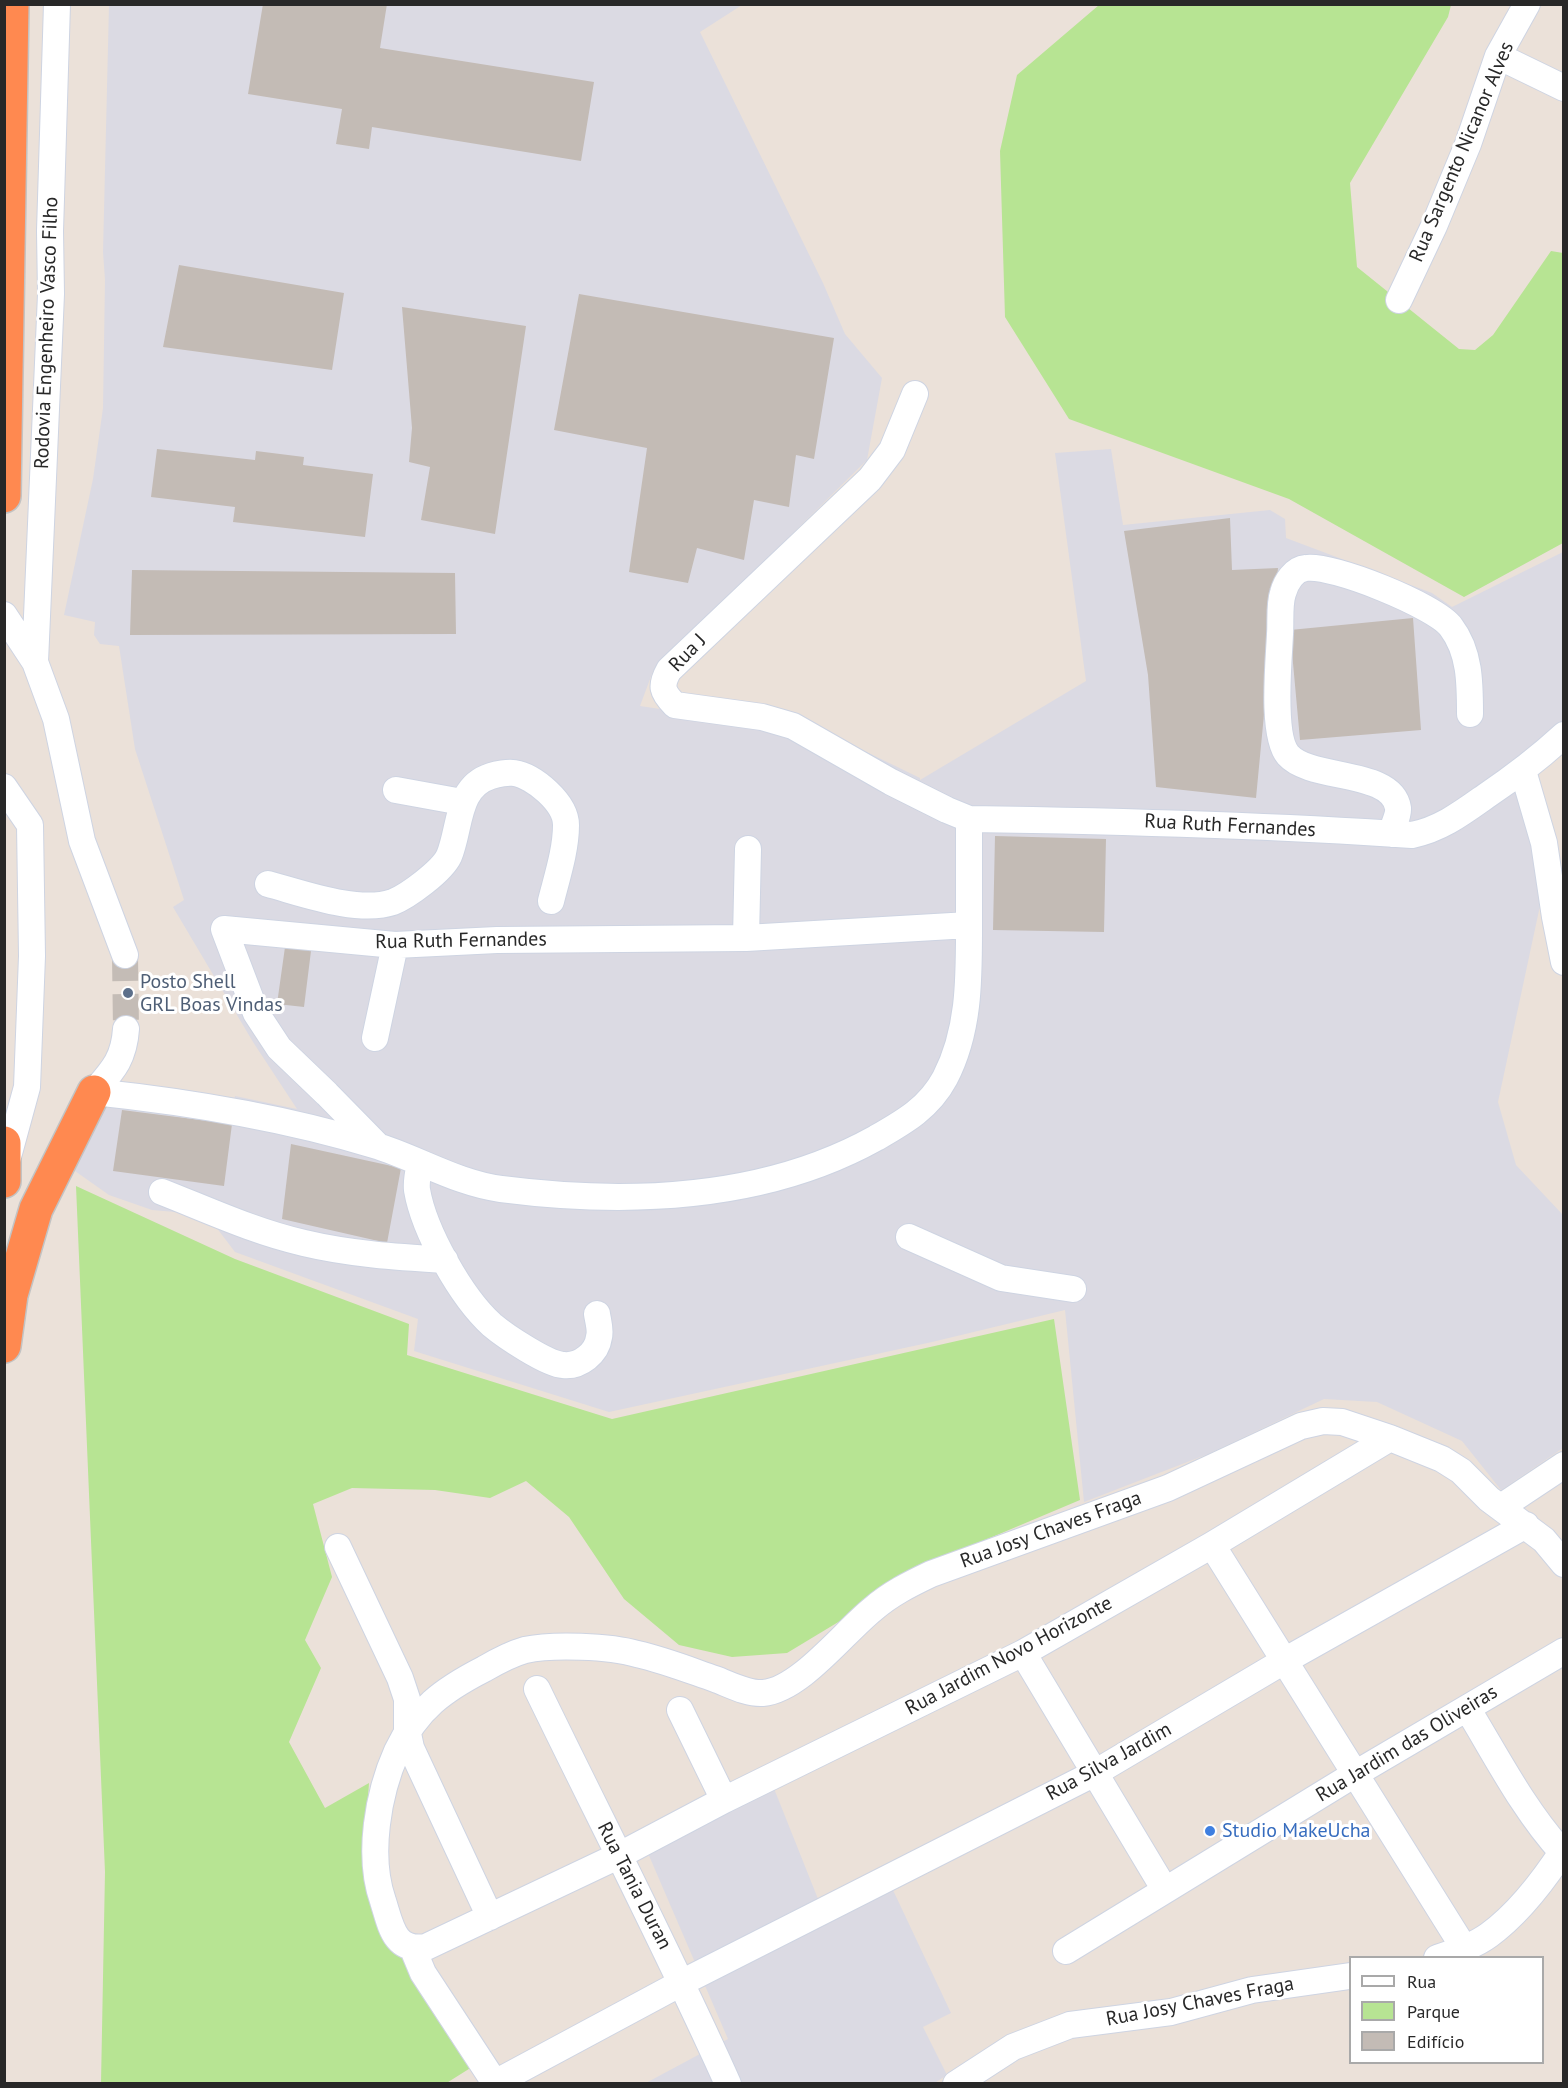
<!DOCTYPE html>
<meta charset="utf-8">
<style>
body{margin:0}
#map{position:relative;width:1568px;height:2088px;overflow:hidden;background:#ebe1d9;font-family:"PT Sans",sans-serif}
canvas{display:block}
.frame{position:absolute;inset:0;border:6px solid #282828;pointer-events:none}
.legend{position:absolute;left:1349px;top:1956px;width:195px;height:108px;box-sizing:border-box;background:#fff;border:2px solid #a9a9a9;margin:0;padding:8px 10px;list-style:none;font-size:18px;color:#282828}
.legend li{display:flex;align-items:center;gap:12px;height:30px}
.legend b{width:30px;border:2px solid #a9a9a9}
</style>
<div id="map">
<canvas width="1568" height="2088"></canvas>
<div class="frame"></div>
<ul class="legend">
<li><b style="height:8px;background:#fff"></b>Rua</li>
<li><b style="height:16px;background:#b7e493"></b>Parque</li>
<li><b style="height:16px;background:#c3bbb5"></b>Edifício</li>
</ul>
</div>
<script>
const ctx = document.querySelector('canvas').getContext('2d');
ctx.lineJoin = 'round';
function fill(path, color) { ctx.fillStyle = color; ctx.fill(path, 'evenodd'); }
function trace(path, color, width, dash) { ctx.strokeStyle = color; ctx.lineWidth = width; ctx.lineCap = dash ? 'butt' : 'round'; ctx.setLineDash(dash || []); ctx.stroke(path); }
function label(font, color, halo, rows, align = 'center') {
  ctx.font = font + ' "PT Sans",sans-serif'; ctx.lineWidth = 6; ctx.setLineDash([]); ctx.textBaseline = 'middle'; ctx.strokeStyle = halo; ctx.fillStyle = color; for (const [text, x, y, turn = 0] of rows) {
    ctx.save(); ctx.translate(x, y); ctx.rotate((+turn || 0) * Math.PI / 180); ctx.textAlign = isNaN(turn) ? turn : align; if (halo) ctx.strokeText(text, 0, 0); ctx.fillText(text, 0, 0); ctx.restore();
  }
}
const industrial = new Path2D(`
 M109 5H742L700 32 823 283 845 334 882 378 867 460 653 671 640 706 761 724 842 740 920 778V780L1086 681 1055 453 1111 449 1123 525 1270 510 1285 519 1286 538 1432 593 1452 607 1563 552V747L1522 785 1544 887 1498 1102 1516 1165 1563 1215V1448L1501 1490 1462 1441 1377 1402 1324 1399 1208 1454 1084 1502 1065 1310 932 1342 609 1412 414 1351 418 1319 235 1252 216 1227 187 1213 152 1210 109 1195 75 1171 98 1102 230 1118 235 1096 297 1109 253 1042 173 907 184 900 135 749 119 646 100 644 94 635 95 622 64 615 93 479 103 408 105 280 103 252Z
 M773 1786 826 1919 892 1888 951 2013 923 2027 947 2075 933 2084H644L728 2039 647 1851Z`);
const green = new Path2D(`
 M1099 5H1451L1448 17 1350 183 1357 267 1459 349 1475 350 1493 335 1551 251 1563 253V543L1464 597 1289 499 1069 419 1005 317 1000 151 1017 75Z
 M76 1186 235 1259 409 1324 407 1355 612 1419 1054 1319 1080 1500 895 1578 840 1621 787 1653 732 1657 679 1645 624 1599 569 1517 526 1481 490 1498 435 1490 352 1488 313 1504 332 1577 305 1640 321 1668 289 1742 325 1808 369 1783 363 1870 372 1911 472 2067 445 2084 101 2083 105 1872Z`);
const building = new Path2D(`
 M263 4H387L380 48 594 82 581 161 372 127 369 149 336 144 342 109 248 94Z
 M179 265 344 293 332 370 163 347Z
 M579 294 834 338 814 459 796 455 789 507 754 500 744 560 697 548 688 583 629 572 647 448 554 430Z
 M402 307 526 326 495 534 421 520 430 467 409 462 412 428Z
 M157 449 255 460 256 451 304 457 303 465 373 474 365 537 233 522 235 507 151 497Z
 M1230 518 1232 570 1278 568 1256 798 1156 787 1148 675 1124 531Z
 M132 570 455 573 456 634 130 635Z
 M1413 618 1421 730 1300 740 1290 630Z
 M995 836 1106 839 1104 932 993 930Z
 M286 940 312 943 304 1007 277 1004Z
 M122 1110 232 1124 224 1186 113 1171Z
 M291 1144 401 1168 387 1243 282 1219Z`);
const minorTunnel = new Path2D(`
 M125 955 126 1029`);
const minor = new Path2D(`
 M1498 56 1564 88
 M1399 300 1434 226 1468 144 1498 56 1527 4
 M915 394 892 450 870 479 669 670C660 686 662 692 675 705L762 717 793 726 891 782 947 810 969 819
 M4 615 35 662 56 719 82 841 125 955
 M35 662 51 294 50 231 57 4
 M1523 771 1544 843 1555 917 1564 962
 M4 787 30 825 32 956 27 1087 6 1164
 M396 790 462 802
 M1391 834C1393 826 1399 815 1398 808 1392 769 1311 781 1288 755 1271 735 1279 659 1280 634 1281 621 1279 605 1283 593 1286 582 1294 569 1306 568 1332 564 1436 606 1451 627 1470 652 1470 683 1470 714
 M268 884C302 893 358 914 393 902 408 896 442 871 449 856 461 827 456 787 491 776 497 774 508 772 514 773 534 776 566 803 566 825 566 850 557 877 551 901
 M746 938 748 849
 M375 1038 395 945
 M94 1092C190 1102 282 1117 374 1145 417 1158 456 1183 501 1189 626 1205 763 1201 876 1138 904 1122 929 1108 945 1078 970 1030 969 977 969 924 969 889 969 854 969 819 1117 821 1264 825 1412 835 1441 829 1462 813 1486 796 1514 777 1539 758 1564 735
 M94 1092C113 1070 124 1059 126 1029
 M377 1145 327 1094 279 1048 256 1013 224 929 395 945 497 940 746 938 969 925
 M420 1163C418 1172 416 1182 417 1190 424 1231 461 1297 492 1325 505 1336 547 1364 563 1365 580 1367 597 1353 599 1337 601 1330 598 1321 597 1314
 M162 1192C208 1210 255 1232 304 1243 350 1254 397 1257 445 1260
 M909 1237 1001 1278 1073 1289
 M1390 1438 1212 1545 1023 1653 724 1800 618 1856 426 1947C394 1952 391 1926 383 1901 367 1856 378 1793 397 1751 417 1709 443 1690 484 1669 496 1662 511 1654 525 1650 552 1644 610 1646 637 1654 664 1660 689 1670 715 1679 729 1684 747 1694 763 1693 800 1690 844 1632 873 1609 890 1594 910 1584 931 1574L1168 1488 1301 1426 1323 1421 1342 1422 1390 1438 1442 1459 1461 1471 1489 1499 1544 1540 1564 1564
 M1501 1507 1564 1465
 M1212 1545 1464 1948
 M338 1547 400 1678 407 1699V1729L411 1748 490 1917
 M1023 1653 1165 1890
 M537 1689C601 1821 668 1950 728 2084
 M1467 1708C1497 1757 1523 1809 1562 1852
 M680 1710 724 1800
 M413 1949 423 1973 495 2083 683 1982 1093 1774 1284 1661 1526 1525
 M1066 1951 1355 1774 1564 1651
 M1437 1958C1455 1952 1474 1946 1489 1935 1519 1913 1544 1880 1564 1849
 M956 2084 1013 2047 1070 2025 1171 2012 1252 1990 1350 1976`);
const highway = new Path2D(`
 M4 496 12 4
 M4 1143V1181
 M4 1346 11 1295 36 1209 94 1092`);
const markers = [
 [128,993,6,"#5c6f8a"],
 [1210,1831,6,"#3f7fe0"]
];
const streetNames = [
 ["Rua Sargento Nicanor Alves",1462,152,-67],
 ["Rodovia Engenheiro Vasco Filho",47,333,-88],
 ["Rua J",688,653,-46],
 ["Rua Ruth Fernandes",1230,826,3],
 ["Rua Ruth Fernandes",461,941,-1],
 ["Rua Josy Chaves Fraga",1051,1530,-20],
 ["Rua Jardim Novo Horizonte",1009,1656,-28],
 ["Rua Jardim das Oliveiras",1407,1744,-31],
 ["Rua Silva Jardim",1109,1762,-29],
 ["Rua Tania Duran",634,1886,63],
 ["Rua Josy Chaves Fraga",1200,2002,-11]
];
const serviceNames = [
 ["Posto Shell",140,982],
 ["GRL Boas Vindas",140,1005]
];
const shopNames = [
 ["Studio MakeUcha",1222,1831]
];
fill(industrial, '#dbdae3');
fill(green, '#b7e493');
fill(building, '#c3bbb5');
trace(minorTunnel, '#c4bcb6', 26, [26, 13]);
trace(minor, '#ced4e2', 28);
trace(highway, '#c3c3c3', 36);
trace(minor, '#fff', 26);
trace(highway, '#ff8950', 33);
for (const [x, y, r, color] of markers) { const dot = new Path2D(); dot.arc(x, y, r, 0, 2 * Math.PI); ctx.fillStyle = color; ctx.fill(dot); trace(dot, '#fff', 2); }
label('20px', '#282828', '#fff', streetNames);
label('20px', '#4e5e75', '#fff', serviceNames, 'left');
label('20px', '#366cbe', '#fff', shopNames, 'left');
</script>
